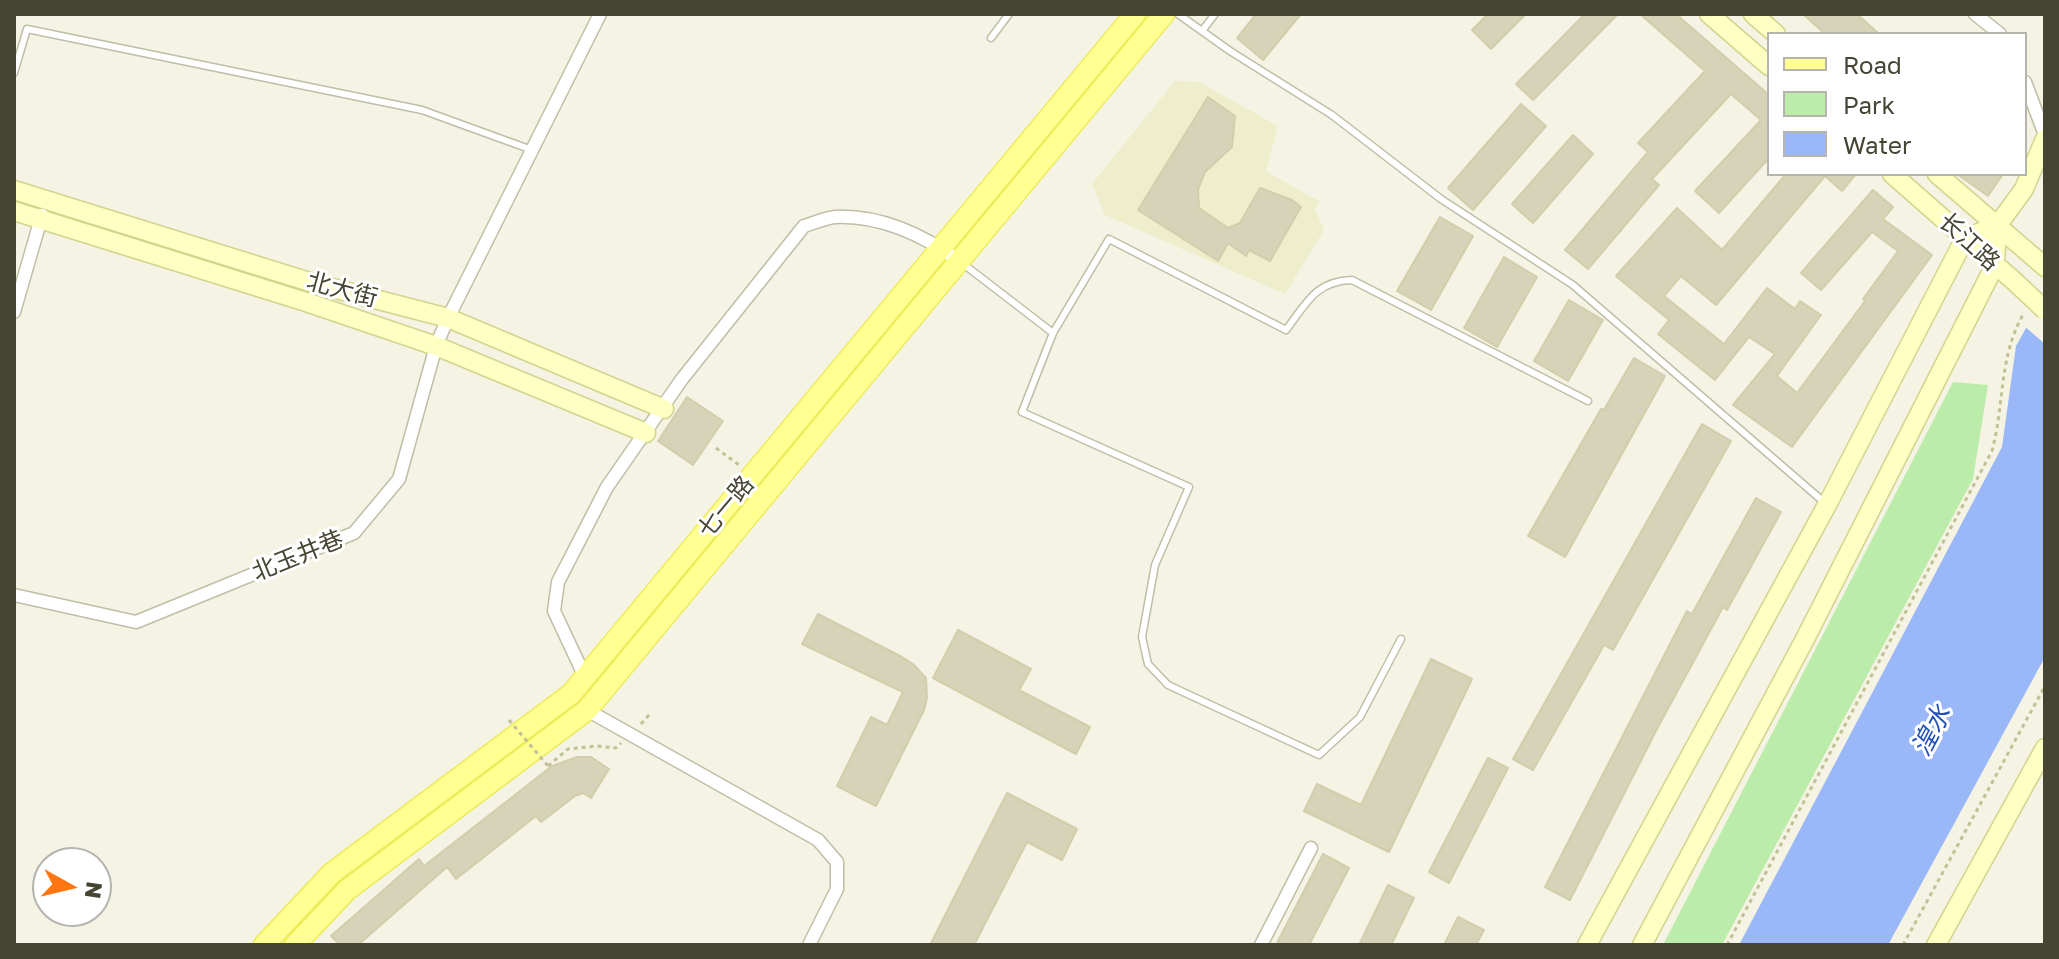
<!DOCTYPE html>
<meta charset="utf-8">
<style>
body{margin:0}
#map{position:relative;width:2059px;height:959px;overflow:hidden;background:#f4f3e4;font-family:"Golos Text",sans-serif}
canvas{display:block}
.frame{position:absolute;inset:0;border:16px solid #464433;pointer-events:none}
.legend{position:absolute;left:1767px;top:32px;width:260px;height:144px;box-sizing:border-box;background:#fff;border:2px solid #b5b4ad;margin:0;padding:10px 14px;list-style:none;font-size:24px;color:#464433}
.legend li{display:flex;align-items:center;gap:16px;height:40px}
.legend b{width:40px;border:2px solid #b5b4ad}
.north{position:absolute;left:32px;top:847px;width:80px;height:80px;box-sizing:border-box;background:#fff;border:2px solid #b5b4ad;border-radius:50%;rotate:98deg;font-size:22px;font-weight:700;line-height:32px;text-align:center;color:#464433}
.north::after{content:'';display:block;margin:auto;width:28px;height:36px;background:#ff7710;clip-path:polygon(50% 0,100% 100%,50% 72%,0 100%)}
</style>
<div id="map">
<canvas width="2059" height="959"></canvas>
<div class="frame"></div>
<ul class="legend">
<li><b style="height:10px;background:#ffff92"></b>Road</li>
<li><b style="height:22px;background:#bbeca9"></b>Park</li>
<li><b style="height:22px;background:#9ab7f7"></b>Water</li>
</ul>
<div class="north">N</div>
</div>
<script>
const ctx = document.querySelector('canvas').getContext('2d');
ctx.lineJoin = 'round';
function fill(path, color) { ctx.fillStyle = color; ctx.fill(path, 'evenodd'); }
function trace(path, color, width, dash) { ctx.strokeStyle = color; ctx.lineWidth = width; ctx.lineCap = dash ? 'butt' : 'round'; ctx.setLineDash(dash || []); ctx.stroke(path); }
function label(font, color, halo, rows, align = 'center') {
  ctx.font = font + ' "Golos Text","Noto Sans SC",sans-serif'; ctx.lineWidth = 6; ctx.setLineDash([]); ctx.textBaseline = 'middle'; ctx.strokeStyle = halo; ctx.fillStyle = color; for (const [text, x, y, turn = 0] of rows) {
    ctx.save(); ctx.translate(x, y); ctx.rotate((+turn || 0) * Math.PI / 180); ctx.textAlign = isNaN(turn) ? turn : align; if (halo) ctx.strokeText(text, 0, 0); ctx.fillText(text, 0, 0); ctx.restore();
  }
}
const education = new Path2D(`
 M1175 81 1199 82 1278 126 1266 171 1320 202 1315 209 1324 230 1285 294 1105 215 1092 184Z`);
const green = new Path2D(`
 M1953 382 1988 385 1973 479 1722 945H1663Z`);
const water = new Path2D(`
 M2045 294V657L1888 945H1739L2002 447 2016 346Z`);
const pier = new Path2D(`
 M2045 290V344L2023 325Z`);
const building = new Path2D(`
 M1256 14H1301L1263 60 1237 38Z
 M1488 14H1526L1491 49 1472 30Z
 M1585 14H1618L1533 100 1516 84Z
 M1640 14H1676L1769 95V158L1719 213 1695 191 1761 120 1731 94 1652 179 1659 185 1588 269 1565 250 1648 152 1638 143 1705 71Z
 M1803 14H1857L1879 34H1825Z
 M1208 97 1235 116 1232 147 1205 172 1198 190 1199 208 1228 228 1240 223 1260 188 1292 200 1301 207 1270 261 1249 250 1246 256 1228 243 1218 261 1138 210Z
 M1521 104 1546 126 1473 210 1448 188Z
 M1573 135 1593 154 1533 223 1512 204Z
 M1786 174H1856L1842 191 1825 176 1716 305 1681 276 1664 296 1724 344 1767 288 1795 309 1800 301 1821 315 1777 376 1797 393 1865 301 1863 299 1898 251 1872 232 1821 290 1801 273 1873 190 1893 207 1883 219 1932 255 1792 447 1733 405 1775 354 1749 337 1715 380 1658 334 1669 320 1616 276 1677 208 1722 250Z
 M1957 174H2003L1988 196Z
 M1440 217 1473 236 1431 310 1397 291Z
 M1504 257 1537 277 1497 347 1464 328Z
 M1569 300 1603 320 1568 381 1534 361Z
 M1634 358 1665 376 1565 557 1528 536 1601 409 1604 410Z
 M687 397 723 421 693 465 658 441Z
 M1702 424 1731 441 1613 650 1604 645 1533 770 1513 759Z
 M1756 498 1781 512 1727 610 1723 607 1658 727 1570 900 1545 887 1687 611 1692 614Z
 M818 614 902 657 913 664 926 678 927 698 924 710 876 806 837 786 871 717 887 725 903 692 802 644Z
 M958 630 1031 669 1019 690 1090 727 1076 754 933 678Z
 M1431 659 1472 679 1389 852 1304 811 1317 784 1361 805Z
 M577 757H591L609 769 591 798 583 793 575 796 541 822 536 816 456 879 447 867 358 945H340L331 936 419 859 424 866 552 766Z
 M1488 758 1508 768 1449 883 1429 872Z
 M1007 793 1077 829 1062 860 1027 842 974 945H930Z
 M1323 854 1349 868 1309 945H1276Z
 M1388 885 1414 898 1391 945H1359Z
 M1458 917 1484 930 1476 945H1444Z`);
const path = new Path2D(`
 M716 448 739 465
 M641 724 649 715
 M548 766 568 749 597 746 616 748 621 743
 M1727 945 1992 451C2005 403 1998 358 2024 313
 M1903 945 2045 686`);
const lane = new Path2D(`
 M1178 14 1230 51 1332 115 1441 199 1573 285 1825 503
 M1202 31 1215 14
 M991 38 1009 14
 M14 73 27 29 422 110 532 150
 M962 263 1053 333 1109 239 1286 330C1306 304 1315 281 1352 280L1588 401
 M1053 333 1022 412 1189 487 1155 565 1142 637 1148 664 1168 685 1319 755 1360 717 1401 639`);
const street = new Path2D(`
 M1975 14 2000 34
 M2025 82 2045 135
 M14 312 42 215
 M14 595 136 622 354 533 399 479 436 346 448 318 600 14
 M585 677 554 611 558 582 607 487 682 379 804 226C814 223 825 218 835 217 881 215 923 235 959 261
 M587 710 818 840 837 862V889L809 945
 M1261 945 1311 848`);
const secondary = new Path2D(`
 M1709 14 1769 66
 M1753 14 1776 34
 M1892 174 2014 281
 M1937 174 2045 267
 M14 190 313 283 448 318 664 409
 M14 211 306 302 436 346 646 433
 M1587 945 1827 505 1965 238 1997 226 2024 189 2045 139
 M1642 945 1805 639 1995 265 1997 226
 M1936 945 2045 748`);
const primary = new Path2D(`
 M264 945 332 873 571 694 1135 14
 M295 945 347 890 587 710 1164 14`);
const pathBridge = new Path2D(`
 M509 720 548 766`);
const secondaryBridge = new Path2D(`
 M2014 281 2045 310`);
const streetNames = [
 ["长江路",1969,242,42],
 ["北大街",342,290,15],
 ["七一路",726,507,-50],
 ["北玉井巷",298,556,-22]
];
const waterNames = [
 ["湟水",1932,731,-62]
];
fill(education, '#eec');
fill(green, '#bbeca9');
fill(water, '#9ab7f7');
fill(pier, '#f4f3e4');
fill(building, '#d6d3b8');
trace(building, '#d2ceab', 2);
trace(lane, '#c0bea6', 9);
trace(street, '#c0bea6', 15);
trace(secondary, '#d3d48d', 21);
trace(primary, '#eeeb58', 23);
trace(path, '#c3c096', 3, [4, 4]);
trace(lane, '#fff', 6);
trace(street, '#fff', 12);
trace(secondary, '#fdffc3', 18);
trace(primary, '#ffff92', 20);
trace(secondaryBridge, '#d3d48d', 21, []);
trace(pathBridge, '#c3c096', 3, [4, 4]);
trace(secondaryBridge, '#fdffc3', 18);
label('24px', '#464433', '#fff', streetNames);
label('italic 26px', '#2350bc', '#fff', waterNames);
</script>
